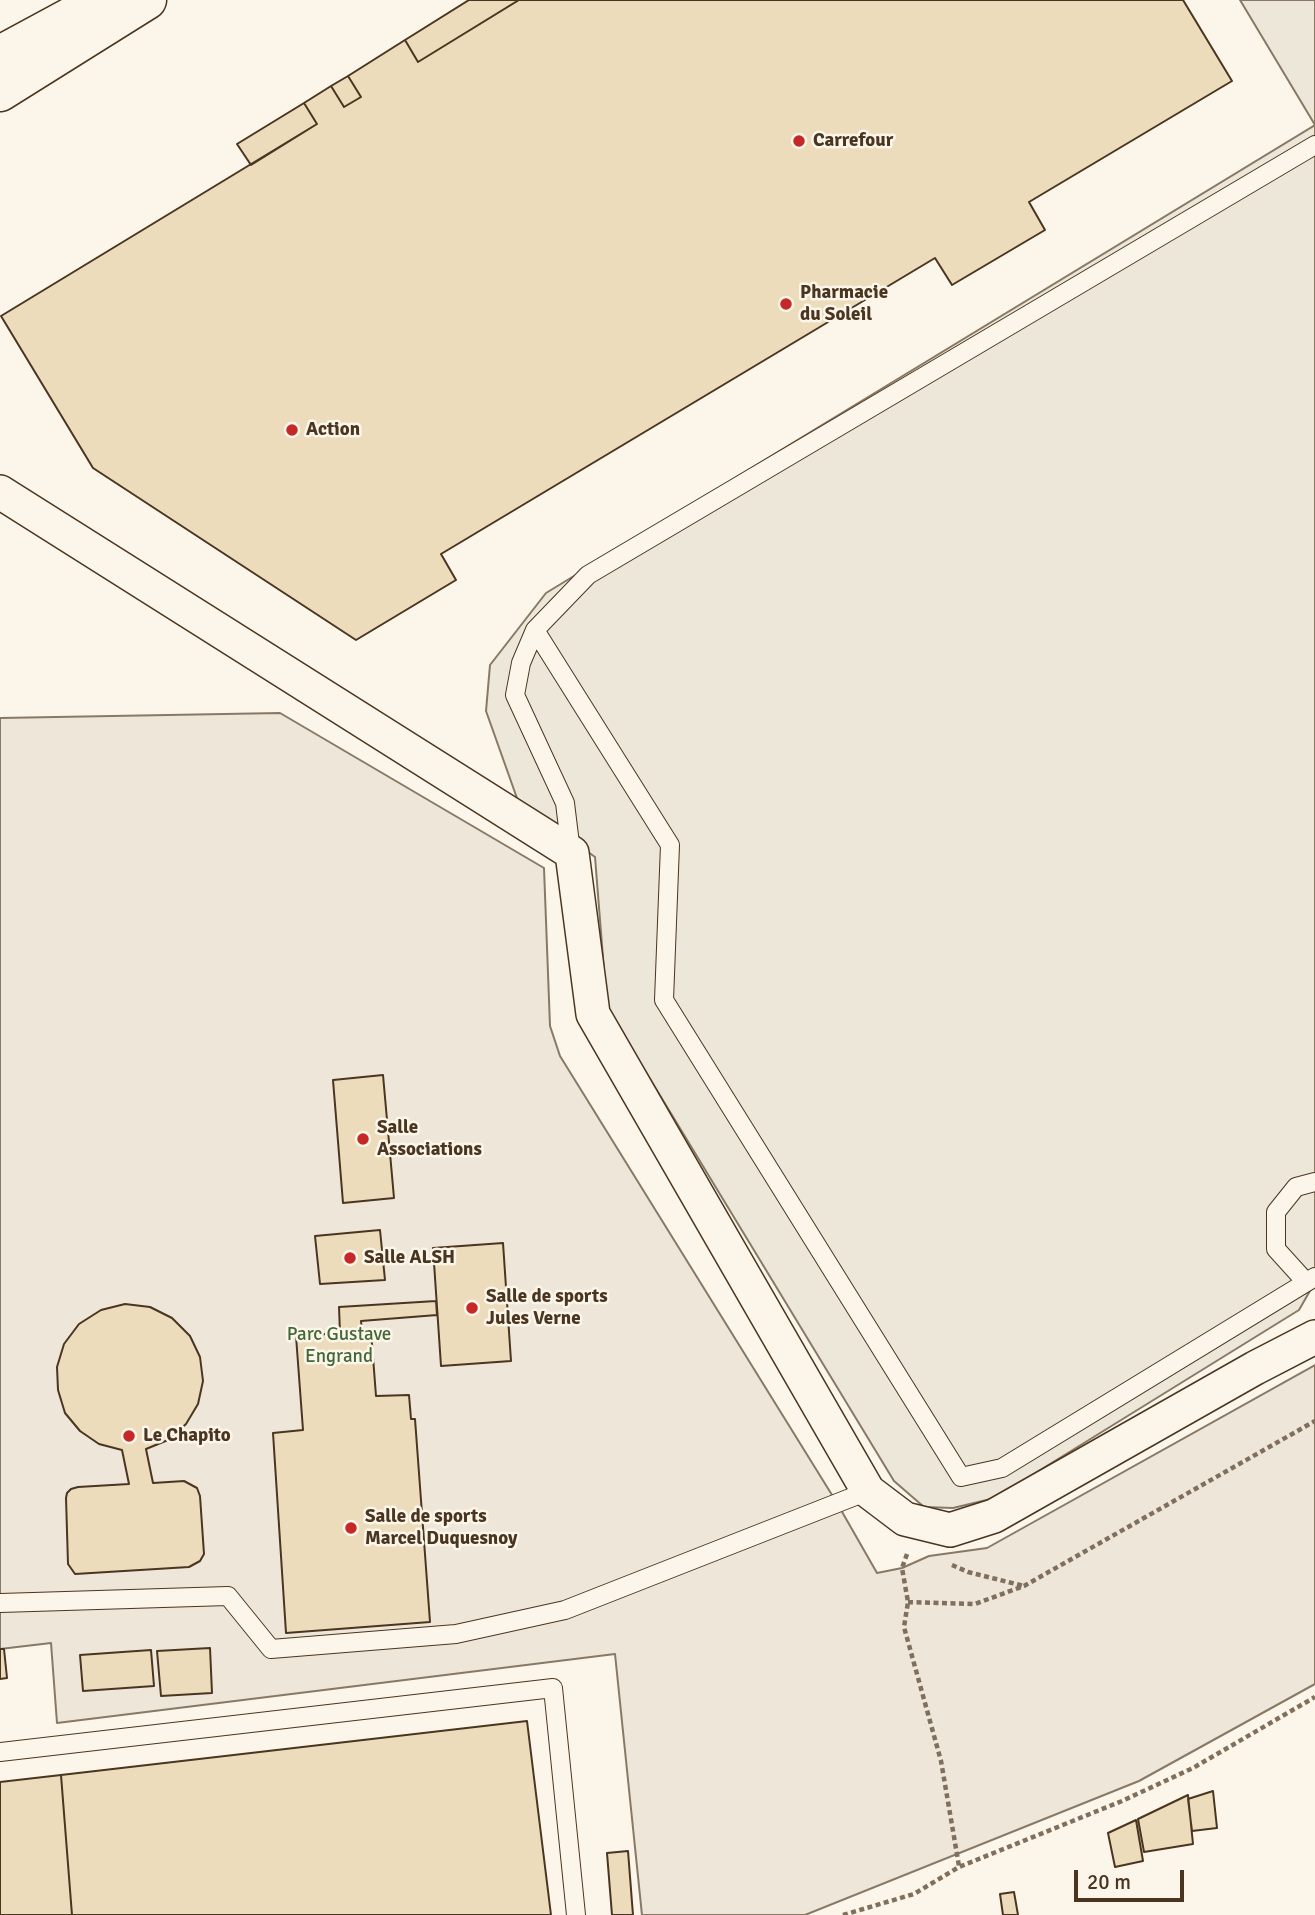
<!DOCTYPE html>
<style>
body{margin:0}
#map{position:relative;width:1315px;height:1915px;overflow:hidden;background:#fbf6e9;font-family:Signika,sans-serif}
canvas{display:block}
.scale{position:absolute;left:1074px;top:1870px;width:110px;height:32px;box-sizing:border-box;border:4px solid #4a3520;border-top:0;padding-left:9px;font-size:21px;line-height:24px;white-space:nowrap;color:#4a3520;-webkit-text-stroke:5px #fbf6e9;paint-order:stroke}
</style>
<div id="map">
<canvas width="1315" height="1915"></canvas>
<div class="scale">20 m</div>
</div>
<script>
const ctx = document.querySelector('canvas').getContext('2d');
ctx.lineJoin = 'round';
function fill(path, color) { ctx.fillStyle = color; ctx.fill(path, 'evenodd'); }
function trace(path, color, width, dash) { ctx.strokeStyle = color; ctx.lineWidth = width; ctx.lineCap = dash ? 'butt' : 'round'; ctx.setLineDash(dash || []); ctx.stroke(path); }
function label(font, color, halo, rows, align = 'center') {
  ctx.font = font + ' Signika,sans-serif'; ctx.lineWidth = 5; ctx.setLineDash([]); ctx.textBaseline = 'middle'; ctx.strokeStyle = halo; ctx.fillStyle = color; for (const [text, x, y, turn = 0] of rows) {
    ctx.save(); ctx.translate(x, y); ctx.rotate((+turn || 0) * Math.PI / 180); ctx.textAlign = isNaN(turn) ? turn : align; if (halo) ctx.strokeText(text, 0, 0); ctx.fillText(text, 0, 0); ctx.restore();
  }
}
const green = new Path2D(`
 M280 713 544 868 550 1026 560 1056 837 1503 877 1573 902 1568 929 1556 987 1548 1315 1365V1684L1139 1781 805 1915H642L615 1654 57 1723 51 1643 0 1649V718Z`);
const parking = new Path2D(`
 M1240 0H1315V1282L1299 1310 995 1498 953 1508 924 1507 894 1481 607 1008 595 857 518 801 486 711 490 665 546 593 1315 125Z`);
const building = new Path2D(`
 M469 0H519L418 62 405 40Z
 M519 0H1183L1232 81 1029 202 1045 230 1001 256 952 285 935 258 441 554 456 580 356 640 93 468 1 316 317 124 304 103 331 86 344 107 361 97 348 76 405 40 418 62Z
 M348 76 361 97 344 107 331 86Z
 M304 103 317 124 251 165 237 144Z
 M383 1075 394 1198 343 1203 333 1080Z
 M380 1230 385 1280 320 1284 315 1236Z
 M503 1243 511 1361 441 1366 433 1248Z
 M436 1301 437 1315 361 1321 362 1331 340 1333 339 1307Z
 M125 1304 150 1307 172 1318 190 1336 200 1357 203 1381 198 1404 186 1424 168 1440 146 1449 153 1483 184 1481 197 1488 200 1496 204 1554 200 1561 189 1567 75 1574 68 1564 66 1498 67 1493 71 1489 78 1487 129 1484 122 1450 99 1444 80 1431 65 1413 58 1390 57 1367 64 1344 79 1324 101 1310Z
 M371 1331 376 1396 409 1395 411 1419H415L430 1622 286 1633 273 1433 303 1430 296 1336Z
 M210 1648 212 1693 161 1696 157 1651Z
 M0 1649H4L7 1678 0 1679Z
 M151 1650 154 1686 83 1691 80 1655Z
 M527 1721 551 1915H72L61 1775Z
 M61 1775 72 1915H0V1782Z
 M1213 1791 1217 1828 1192 1831 1188 1799Z
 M1188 1795 1193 1844 1144 1852 1138 1819Z
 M1136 1820 1143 1861 1115 1867 1108 1833Z
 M628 1851 633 1915H612L607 1853Z
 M1014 1892 1018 1915H1003L1000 1894Z`);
const path = new Path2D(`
 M907 1554 902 1568 908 1602 904 1627 941 1761 959 1866
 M952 1565 968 1572 1024 1586
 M908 1602 975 1604 1024 1586 1315 1421
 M843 1915 914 1894 959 1867 1122 1801 1193 1768 1315 1697`);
const lane = new Path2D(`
 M535 630 670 845 664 1000 961 1477 1002 1468 1315 1277
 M571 852 565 803 515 695 521 663 535 630 588 575 1315 145
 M1305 1281 1276 1249V1212L1296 1187 1315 1182
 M0 1603 228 1596 271 1649 456 1634 565 1610 868 1491
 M0 1752 553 1688 576 1915`);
const street = new Path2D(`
 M0 492 572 853 593 1014 868 1491 905 1519 950 1530 994 1516 1255 1368 1315 1337`);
const secondary = new Path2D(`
 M0 55 102 0
 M0 92 147 0`);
const markers = [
 [799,141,7,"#c62828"],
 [786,304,7,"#c62828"],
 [292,430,7,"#c62828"],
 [363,1139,7,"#c62828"],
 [350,1258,7,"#c62828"],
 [472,1308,7,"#c62828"],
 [129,1436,7,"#c62828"],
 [351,1528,7,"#c62828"]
];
const poiNames = [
 ["Carrefour",813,141],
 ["Pharmacie",800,293],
 ["du Soleil",800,315],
 ["Action",306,430],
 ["Salle",377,1128],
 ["Associations",377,1150],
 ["Salle ALSH",364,1258],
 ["Salle de sports",486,1297],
 ["Jules Verne",486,1319],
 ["Le Chapito",143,1436],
 ["Salle de sports",365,1517],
 ["Marcel Duquesnoy",365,1539]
];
const parkNames = [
 ["Parc Gustave",339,1335],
 ["Engrand",339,1357]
];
fill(green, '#ede6d9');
trace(green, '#887966', 2);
fill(parking, '#ede7d9');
trace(parking, '#887966', 2);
fill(building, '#ecdcbc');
trace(building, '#4a3520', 2);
trace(lane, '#4a3520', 20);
trace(street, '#4a3520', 36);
trace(secondary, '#4a3520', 41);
trace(path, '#7f6f5c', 4.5, [5, 3.5]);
trace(lane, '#fbf6e9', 18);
trace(street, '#fbf6e9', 33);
trace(secondary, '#fbf6e9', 38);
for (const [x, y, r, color] of markers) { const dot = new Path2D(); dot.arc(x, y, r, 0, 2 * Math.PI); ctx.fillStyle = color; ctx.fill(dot); trace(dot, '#fbf6e9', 2.5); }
label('bold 19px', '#4a3520', '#fbf6e9', poiNames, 'left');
label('19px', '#436837', '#fbf6e9', parkNames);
</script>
